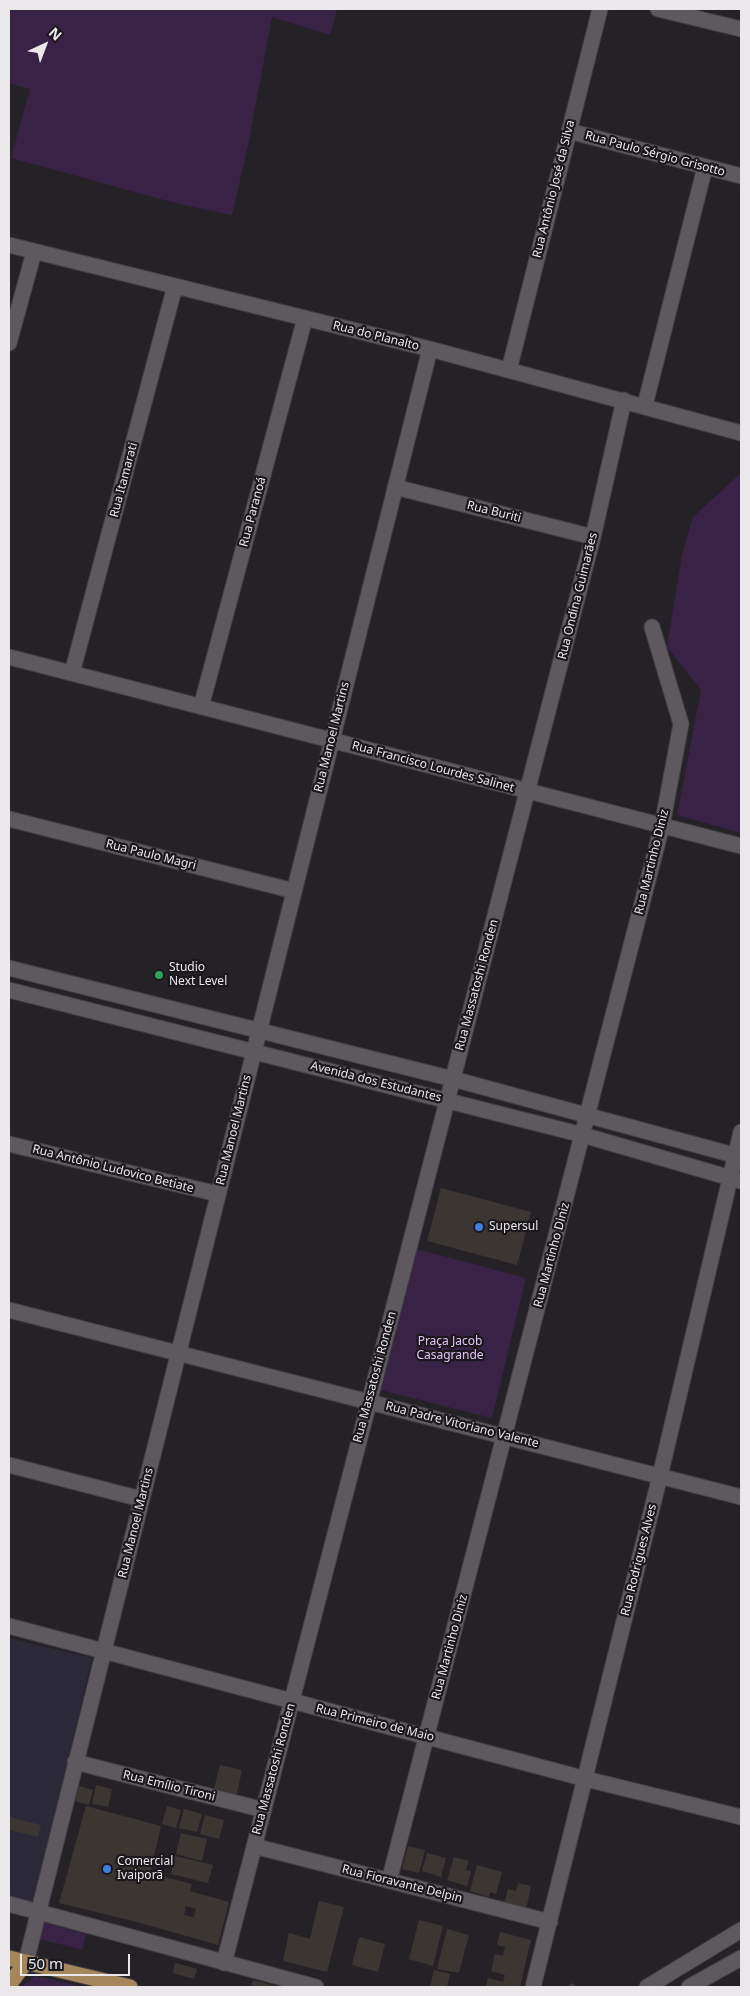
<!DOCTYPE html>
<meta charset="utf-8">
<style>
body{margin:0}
#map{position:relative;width:750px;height:1996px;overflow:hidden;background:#252227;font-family:"Noto Sans",sans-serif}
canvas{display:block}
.frame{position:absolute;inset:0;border:10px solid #eae8eb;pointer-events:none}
.north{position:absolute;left:20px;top:20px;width:50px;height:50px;-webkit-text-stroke:4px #1b181d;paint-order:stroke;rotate:43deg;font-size:14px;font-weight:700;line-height:20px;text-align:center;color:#eae8eb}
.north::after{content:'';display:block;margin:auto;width:18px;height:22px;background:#eae8eb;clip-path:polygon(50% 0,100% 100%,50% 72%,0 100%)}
.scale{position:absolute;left:20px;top:1954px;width:110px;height:22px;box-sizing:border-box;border:2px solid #eae8eb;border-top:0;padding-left:6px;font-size:15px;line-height:18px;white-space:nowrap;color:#eae8eb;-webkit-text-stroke:4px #1b181d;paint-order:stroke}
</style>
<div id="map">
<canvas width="750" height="1996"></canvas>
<div class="frame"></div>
<div class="north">N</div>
<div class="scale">50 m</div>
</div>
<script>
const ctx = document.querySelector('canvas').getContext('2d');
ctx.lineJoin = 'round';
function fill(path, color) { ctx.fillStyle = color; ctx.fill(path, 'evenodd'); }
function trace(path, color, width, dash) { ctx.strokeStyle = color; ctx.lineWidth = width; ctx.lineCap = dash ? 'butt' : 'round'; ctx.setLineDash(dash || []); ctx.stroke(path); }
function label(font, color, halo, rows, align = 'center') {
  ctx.font = font + ' "Noto Sans",sans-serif'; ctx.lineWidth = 4.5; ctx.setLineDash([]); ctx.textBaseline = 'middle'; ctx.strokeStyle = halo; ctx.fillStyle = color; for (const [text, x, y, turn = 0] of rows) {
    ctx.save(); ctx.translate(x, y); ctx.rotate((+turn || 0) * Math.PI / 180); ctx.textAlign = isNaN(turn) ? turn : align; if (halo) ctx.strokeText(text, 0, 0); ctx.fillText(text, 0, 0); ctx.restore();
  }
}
const industrial = new Path2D(`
 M9 1638 92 1658 33 1906 9 1900Z`);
const green = new Path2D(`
 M9 9H337L330 35 272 17 248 146 232 215 175 203 11 158 30 89 9 83Z
 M741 473V833L677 815 701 690 667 647 682 554 693 517Z
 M417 1249 526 1278 492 1418 381 1390Z
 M45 1923 86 1934 82 1950 37 1938 39 1929Z
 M35 1976 84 1987H21Z`);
const building = new Path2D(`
 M441 1188 531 1212 517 1265 427 1241Z
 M220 1765 242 1770 236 1798 213 1793Z
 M96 1785 112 1789 108 1807 92 1804Z
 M79 1786 93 1790 89 1805 75 1801Z
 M86 1806 161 1826 150 1873 192 1884 190 1891 229 1902 218 1945 137 1922 59 1903ZM186 1906 196 1909 194 1917 184 1915Z
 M167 1806 181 1810 176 1828 162 1824Z
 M184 1809 202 1814 197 1832 179 1828Z
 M205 1815 224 1820 219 1839 200 1834Z
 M9 1817 41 1825 38 1837 9 1830Z
 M181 1833 207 1839 202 1861 176 1854Z
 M408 1846 425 1850 419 1873 402 1869Z
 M427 1853 446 1858 441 1877 422 1871Z
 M175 1856 213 1865 208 1883 171 1874Z
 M454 1857 469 1861 466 1870 471 1871 467 1886 447 1880Z
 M477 1865 502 1872 496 1894 490 1892 489 1897 470 1891Z
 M518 1883 531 1886 526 1910 504 1905 508 1889 516 1891Z
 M319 1901 344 1907 327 1972 283 1961 289 1933 310 1939Z
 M419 1920 443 1926 433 1966 409 1959Z
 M447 1929 469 1935 459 1973 437 1969Z
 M500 1932 531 1940 520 1987H486L488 1978 503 1982 505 1975 491 1971 495 1954 503 1956 505 1947 497 1945Z
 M359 1937 385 1944 378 1972 352 1965Z
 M175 1963 197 1969 194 1979 173 1973Z
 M434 1970 450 1974 447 1987H430Z
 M253 1980 279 1987H251Z
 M573 1983 576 1987H565Z`);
const minor = new Path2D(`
 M658 9 741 29
 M569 131 741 176
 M9 245 430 349 741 433
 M9 343 34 252
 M509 370 600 9
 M645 405 705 167
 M395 487 593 537
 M9 657 741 846
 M72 673 175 286
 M201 707 305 318
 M9 819 294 891
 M9 968 453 1079 741 1157
 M9 990 583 1135 741 1181
 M9 1144 218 1194
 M9 1310 741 1497
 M9 1465 141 1499
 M9 1626 586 1779 741 1817
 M75 1762 264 1810
 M254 1846 550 1922
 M389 1881 662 826 681 724 652 627
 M9 1904 316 1987
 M26 1962 430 349
 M224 1963 593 537 624 400
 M533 1987 660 1476 741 1132
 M647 1987 741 1930
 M689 1987 741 1958`);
const major = new Path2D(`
 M9 1958 130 1987
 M9 1985 26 1962`);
const markers = [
 [159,975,5,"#2e9e5b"],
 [479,1227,5,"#3f7fe0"],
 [107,1869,5,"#3f7fe0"]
];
const streetNames = [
 ["Rua Paulo Sérgio Grisotto",655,154,15],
 ["Rua Antônio José da Silva",554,189,-76],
 ["Rua do Planalto",376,336,14],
 ["Rua Itamarati",124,480,-75],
 ["Rua Paranoá",253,512,-75],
 ["Rua Buriti",494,512,14],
 ["Rua Ondina Guimarães",578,596,-76],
 ["Rua Manoel Martins",332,737,-76],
 ["Rua Francisco Lourdes Salinet",433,767,15],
 ["Rua Paulo Magri",151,855,14],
 ["Rua Martinho Diniz",652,862,-76],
 ["Rua Massatoshi Ronden",477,985,-75],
 ["Avenida dos Estudantes",376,1082,14],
 ["Rua Manoel Martins",234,1130,-76],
 ["Rua Antônio Ludovico Betiate",113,1169,14],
 ["Rua Martinho Diniz",552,1255,-75],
 ["Rua Massatoshi Ronden",375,1377,-75],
 ["Rua Padre Vitoriano Valente",462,1425,14],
 ["Rua Manoel Martins",136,1523,-76],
 ["Rua Rodrigues Alves",639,1560,-76],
 ["Rua Martinho Diniz",450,1647,-75],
 ["Rua Primeiro de Maio",375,1723,14],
 ["Rua Massatoshi Ronden",274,1769,-75],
 ["Rua Emílio Tironi",169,1786,14],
 ["Rua Fioravante Delpin",402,1884,14]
];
const poiNames = [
 ["Studio",169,968],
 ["Next Level",169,982],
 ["Supersul",489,1227],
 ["Comercial",117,1862],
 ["Ivaiporã",117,1876]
];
const parkNames = [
 ["Praça Jacob",450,1342],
 ["Casagrande",450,1356]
];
fill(industrial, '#2b2838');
fill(green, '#382246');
fill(building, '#3c3633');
trace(minor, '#434045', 17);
trace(major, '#434045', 17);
trace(minor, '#5d595f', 15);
trace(major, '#a6875b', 15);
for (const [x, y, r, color] of markers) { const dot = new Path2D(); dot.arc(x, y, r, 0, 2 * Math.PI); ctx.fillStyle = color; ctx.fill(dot); trace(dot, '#1b181d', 2); }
label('12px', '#eae8eb', '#1b181d', streetNames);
label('12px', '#eae8eb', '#1b181d', poiNames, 'left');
label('12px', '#e1c4f7', '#1b181d', parkNames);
</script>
